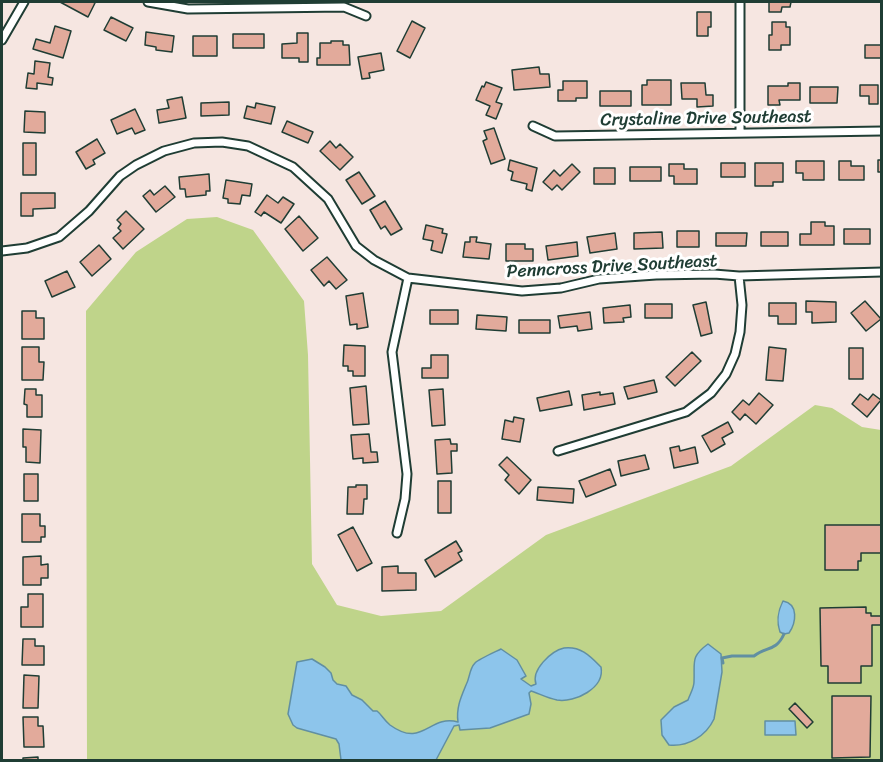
<!DOCTYPE html>
<style>
body{margin:0}
#map{position:relative;width:883px;height:762px;overflow:hidden;background:#f6e6e1;font-family:Sriracha,sans-serif}
canvas{display:block}
.frame{position:absolute;inset:0;border:3px solid #1f3d34;pointer-events:none}
</style>
<div id="map">
<canvas width="883" height="762"></canvas>
<div class="frame"></div>
</div>
<script>
const ctx = document.querySelector('canvas').getContext('2d');
ctx.lineJoin = 'round';
function fill(path, color) { ctx.fillStyle = color; ctx.fill(path, 'evenodd'); }
function trace(path, color, width, dash) { ctx.strokeStyle = color; ctx.lineWidth = width; ctx.lineCap = dash ? 'butt' : 'round'; ctx.setLineDash(dash || []); ctx.stroke(path); }
function label(font, color, halo, rows, align = 'center') {
  ctx.font = font + ' Sriracha,sans-serif'; ctx.lineWidth = 6; ctx.setLineDash([]); ctx.textBaseline = 'middle'; ctx.strokeStyle = halo; ctx.fillStyle = color; for (const [text, x, y, turn = 0] of rows) {
    ctx.save(); ctx.translate(x, y); ctx.rotate((+turn || 0) * Math.PI / 180); ctx.textAlign = isNaN(turn) ? turn : align; if (halo) ctx.strokeText(text, 0, 0); ctx.fillText(text, 0, 0); ctx.restore();
  }
}
const green = new Path2D(`
 M217 217 253 230 304 301 308 355 312 564 337 605 381 616 441 611 546 535 731 466 815 405 832 408 862 427 881 430V760H87L86 311 136 252 187 219Z`);
const water = new Path2D(`
 M783 601C799 604 796 623 789 633L784 634 780 632C776 620 778 611 783 601Z
 M708 644 721 654 722 672 714 719C706 736 688 747 669 745L662 735 661 720 674 707 688 700C690 694 694 688 694 682 695 662 690 657 708 644Z
 M564 648C581 646 590 656 601 667 605 688 575 703 557 700 547 698 538 693 531 691L529 693 531 704 529 714 490 728 460 730 459 725 454 726 436 760H341L339 744 336 739 297 728 293 725 288 714 297 662 312 659 325 667 331 673 333 680 337 684 346 686 352 695 362 700 373 711H377C382 715 384 720 390 725 423 749 429 714 458 722 456 708 461 697 466 685 470 678 469 669 475 663 479 659 495 652 501 649L517 660 526 676 521 679 531 686 536 684C531 670 551 651 564 648Z
 M765 721H795L796 735H765Z`);
const stream = new Path2D(`
 M723 663 722 658 732 656H754C766 646 776 652 784 634`);
const building = new Path2D(`
 M60 2H93L95 3 88 17Z
 M769 2H791L790 7H782L781 12H769Z
 M697 12H711V27H708V36H697Z
 M111 17 133 28 126 41 104 30Z
 M412 21 425 28 410 58 397 51Z
 M772 22H786V27H790V45H781V50H769V35H772Z
 M55 26 71 31 63 58 33 49 36 39 50 43Z
 M146 32 174 36 172 52 156 50V47L145 45Z
 M297 33H308V62H299V58H282V44L297 43Z
 M233 34H264V48H233Z
 M193 36H217V56H193Z
 M331 41H343V45H349L350 65H317V58H320V43H331Z
 M865 45H882V58H865Z
 M381 53 384 70 369 73 370 78 362 79 358 57Z
 M35 61 50 63 48 77 53 78 52 85 37 83V89L26 88 28 73 34 74Z
 M539 67 540 74H549L550 87 514 90 512 70Z
 M647 80H671V105H642V85H647Z
 M563 81H587V98H576V101H558V90H563Z
 M486 82 502 88 496 102 502 104 496 119 486 115 490 106 476 100 482 86 484 87Z
 M681 83H705L706 95H713V106L697 107V99H682Z
 M788 83H800V100H779L780 105H768V86H788Z
 M860 85H878V104H869V96H860Z
 M810 87H838L837 103H810Z
 M600 91H631V106H600Z
 M182 97 186 118 159 123 157 110 169 108 167 100Z
 M229 102V115L201 116V103Z
 M256 103 275 107 271 124 244 118 247 106 255 108Z
 M135 109 145 130 135 134 132 128 117 134 111 120Z
 M25 111 45 112V133L24 132Z
 M287 121 313 132 308 143 282 132Z
 M494 128 505 159 491 164 483 141 487 139 484 131Z
 M97 139 105 153 93 160 95 164 86 169 76 152Z
 M330 141 336 148 340 144 353 157 340 170 320 151Z
 M23 143H36V175H23Z
 M510 160 537 168 532 191 526 189 527 184 511 180 513 172 508 170Z
 M878 160H882V172H878Z
 M796 161H824V180H803V173H796Z
 M839 161H851V166H864V180H839Z
 M721 163H745V177H721Z
 M755 163H783V182H773V186H755Z
 M572 164 580 172 562 190 557 185 552 190 543 182 554 170 560 176Z
 M669 164H684V169H697V184H674V176H669Z
 M630 167H661V181H630Z
 M594 168H615V184H594Z
 M359 172 375 196 362 204 346 180Z
 M209 174 210 191H206V195L186 197 185 189H180L179 177Z
 M226 180 252 184 250 196 242 195 240 204 228 203V199L223 198Z
 M165 186 175 197 156 212 143 196 150 190 154 195Z
 M21 193H55V208L33 209V216H21Z
 M267 195 278 203 283 197 294 204 281 223 264 212 261 216 255 212Z
 M385 201 402 229 391 235 385 226 381 229 370 210Z
 M126 211 144 229 123 249 113 238 121 231 118 228 121 224 117 220Z
 M299 216 318 238 303 251 285 229Z
 M811 222H825V226H834V245H800V234H811Z
 M426 225 443 229 442 233 447 234 442 253 431 250 433 241 423 239Z
 M844 229H870V244H844Z
 M677 231H699V247H677Z
 M662 232 663 248 634 249V233Z
 M761 232H788V246H761Z
 M615 233 617 249 590 253 587 237Z
 M716 233H747L746 246H716Z
 M470 237H477L476 242 491 244 489 259 463 257 465 242H470Z
 M577 242 578 256 548 260 546 246Z
 M506 244H525V249H533V261H506Z
 M99 245 111 259 92 276 80 262Z
 M327 257 347 280 336 289 329 281 324 286 311 270Z
 M67 271 75 287 52 297 45 281Z
 M363 293 368 327 357 329V324L350 325 346 296Z
 M806 301 836 302V322L812 323V312H806Z
 M865 301 881 319 866 331 851 313Z
 M706 302 712 333 701 336 693 305Z
 M769 303H796V324H778V316H769Z
 M645 304H672V318H645Z
 M630 305 631 317 623 318 624 322 604 323 603 308Z
 M430 310H458V324H430Z
 M22 311H36V318H44V339H22Z
 M590 312 592 329 578 331 577 326 560 328 558 316Z
 M477 315 507 317 506 331 476 329Z
 M519 320H550V333H519Z
 M344 345 365 346V376H353V371H348V366H343Z
 M22 347H39V362H44L43 380H22Z
 M769 347 786 349 783 381 766 380Z
 M849 348H863V379H849Z
 M692 352 701 361 675 386 666 377Z
 M431 355H448V378H422V368H431Z
 M654 380 657 392 628 399 624 387Z
 M366 386 369 424 353 425 350 388Z
 M25 389H36V395H42V417H27V405L24 404Z
 M443 389 445 425 432 426 429 390Z
 M569 391 572 405 540 411 537 398Z
 M600 392V395L613 393 615 404 584 410 582 395Z
 M759 393 773 405 756 424 745 414 740 420 732 412 743 400 749 405Z
 M860 394 868 400 873 394 881 400 867 417 852 404Z
 M514 417 524 419 520 442 502 439 505 420 513 422Z
 M728 422 733 432 722 438 725 444 711 452 702 436Z
 M23 429 41 430 40 463 26 462V447H23Z
 M369 434 371 452H377L378 462 363 463V458L353 459 351 435Z
 M450 439 451 444H457V451H451L452 473 437 474 435 440Z
 M679 446 680 451 695 447 698 463 674 468 670 448Z
 M645 455 649 469 621 476 618 461Z
 M507 457 531 480 519 494 505 480 509 475 499 465Z
 M610 469 616 485 586 497 579 481Z
 M24 474H38V501H24Z
 M438 481H451V513H438Z
 M356 485H367V499H364L363 514H347L348 487H356Z
 M538 487 574 489 573 503 537 500Z
 M22 514H40V526H45V537H41V542H22Z
 M825 525H882V553H861V561H858V570H825Z
 M353 527 372 563 357 571 338 535Z
 M456 541 462 551 458 553 462 560 435 577 425 560Z
 M41 556V565L48 564V578H41V585H23V557Z
 M398 566V573H416V590L382 591V567Z
 M28 594H43V627H21V607H28Z
 M866 607V613H871V616H882V625H872V666H861V683H828V666H821L820 608Z
 M23 639H35V646H44V665H22Z
 M24 675 39 676 38 708H23Z
 M832 696H871L870 757 832 758Z
 M795 703 813 722 807 728 789 709Z
 M23 717H38V726H43L44 747H24Z
 M38 757V760H23V758Z`);
const street = new Path2D(`
 M148 2 188 9 344 7 366 16
 M740 2V133
 M2 40 24 2
 M533 126 555 136 882 131
 M2 251 27 248 59 237 89 211 120 176 136 165 164 151 194 143 222 142 248 146 293 167 328 199 356 246 374 260 408 278 522 291 561 288 599 279 656 275 714 274 739 276 882 272
 M558 451 686 412 711 393 726 374 735 354 740 332 742 305 739 276
 M397 533 405 499 407 474 392 352 408 278`);
const streetNames = [
 ["Crystaline Drive Southeast",706,119,-1],
 ["Penncross Drive Southeast",612,267,-3]
];
fill(green, '#bfd48a');
fill(water, '#8dc5eb');
trace(water, '#618fa2', 1.5);
trace(stream, '#618fa2', 3);
fill(building, '#e2aa9b');
trace(building, '#1f3d34', 1.5);
trace(street, '#1f3d34', 11);
trace(street, '#fff', 7);
label('18px', '#1f3d34', '#fff', streetNames);
</script>
